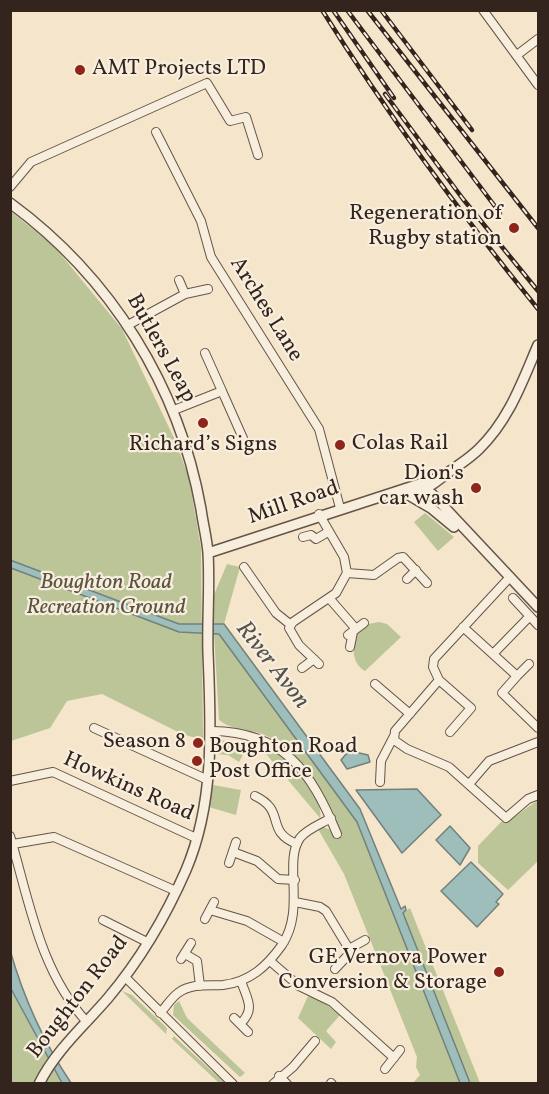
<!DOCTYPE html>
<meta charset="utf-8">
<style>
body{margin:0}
#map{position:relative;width:549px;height:1094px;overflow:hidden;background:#f5e5ca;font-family:Vollkorn,serif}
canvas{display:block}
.frame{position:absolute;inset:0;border:12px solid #33241e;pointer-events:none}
</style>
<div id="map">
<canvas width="549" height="1094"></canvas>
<div class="frame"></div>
</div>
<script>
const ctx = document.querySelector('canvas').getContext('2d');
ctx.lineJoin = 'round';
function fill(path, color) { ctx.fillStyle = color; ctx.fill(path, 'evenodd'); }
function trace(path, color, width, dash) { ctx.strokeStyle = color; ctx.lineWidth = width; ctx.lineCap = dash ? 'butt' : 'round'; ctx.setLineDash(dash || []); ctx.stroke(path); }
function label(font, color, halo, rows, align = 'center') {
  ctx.font = font + ' Vollkorn,serif'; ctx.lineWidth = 4.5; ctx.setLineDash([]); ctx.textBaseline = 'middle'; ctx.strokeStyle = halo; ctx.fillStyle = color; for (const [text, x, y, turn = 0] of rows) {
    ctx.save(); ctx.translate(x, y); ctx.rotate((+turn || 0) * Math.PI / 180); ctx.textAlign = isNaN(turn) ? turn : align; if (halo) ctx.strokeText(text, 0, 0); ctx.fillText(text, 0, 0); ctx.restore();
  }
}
const green = new Path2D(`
 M10 211 53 245 122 329 175 440 189 478 201 548 203 740 182 734 102 694 67 701 50 728 11 741Z
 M425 513 454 537 438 551 414 522Z
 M227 564 240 567 224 624 212 623 213 597Z
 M379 622 387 624 401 637 365 671C352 663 353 650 354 636L368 624Z
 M214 633 219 634 357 822 460 1083H413L420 1075 416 1067 417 1057 344 874 318 829 323 827 331 830 335 837 341 834C324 796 304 750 262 734 247 729 231 730 219 720Z
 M220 740 249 744 239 762 228 755 216 754Z
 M256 742C271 746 287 755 297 766 305 775 324 807 320 818Z
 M213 785 241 790 236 815 209 807Z
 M538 800V861L508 890 478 863V846L501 822 510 820Z
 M410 908 480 1083H470L403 913Z
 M10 987 62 1083H11Z
 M122 991 132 995 167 1028 166 1034Z
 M308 996 319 999 340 1015 326 1031 336 1042 331 1049 298 1018Z
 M179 1001 187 1018 245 1073 240 1077 173 1015 174 1005Z
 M174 1036 177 1039 225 1083H219L172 1039Z`);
const water = new Path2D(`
 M10 560 179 624H224L360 809 401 909 405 906 406 910 403 913 470 1083H460L357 822 219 634 179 632 11 568Z
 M355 752 368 755 370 762 347 769 341 760 346 754Z
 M417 789 441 815 402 853 356 790Z
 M450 826 470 848 460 865 436 840Z
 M471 862 503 894 496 902 499 904 477 927 441 891Z
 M10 950C23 996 45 1044 71 1083H62L10 987Z`);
const minor = new Path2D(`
 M483 10 538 85
 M517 55 538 39
 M156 132 201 221 211 257 319 429 340 508
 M10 187 31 162 207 83 230 121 246 117 258 155
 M179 280 185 294
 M128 325 185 294 208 289
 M205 353 222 391
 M174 410 222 391 246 445
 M319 514 344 557 347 573 374 575 398 558 403 557 427 583
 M303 537 311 535 316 539 328 532
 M244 567 276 613 291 625
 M510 577 434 659 433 667 439 680 395 731 394 740 407 749 449 767 506 818 528 799 538 795
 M407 579 416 570
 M329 598 356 629 348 635
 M513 598 538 625
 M463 627 517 676 502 693 538 728
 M356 629 364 623
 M350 647 353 632
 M493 654 530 616
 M319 664 299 645 289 628 293 622 336 593 347 573
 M302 668 314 659
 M517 676 529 664
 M439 680 471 708 450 732
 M375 684 410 714
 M94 728 208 780
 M212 731C284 732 311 771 337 834
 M10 781 53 772 196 838
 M380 782 381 761 394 736
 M470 783 489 761 538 742
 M255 796C287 811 264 831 297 844
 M10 836C29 900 40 972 87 1022
 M13 844 54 837 176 891
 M233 852 257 861 278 879 295 880
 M229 863 236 842
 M295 902 320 907 326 911 349 949 351 952 335 969
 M210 910 247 921 284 942
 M205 919 214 902
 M103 920 147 942
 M349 949 365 940
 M185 954 197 961 200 986
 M181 959 191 943
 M270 961 299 986 332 1002 394 1058
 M125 977 233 1084
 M160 1013C166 1007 171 998 178 993 191 983 208 986 223 985 250 982 267 966 282 945 306 909 283 862 300 838 307 829 321 824 331 818
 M234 1018 248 1032
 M240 1024C256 1009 247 999 241 981
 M385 1069 400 1050
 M279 1076 287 1084
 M331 1083 332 1084
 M273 1084 293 1067 315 1041`);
const tertiary = new Path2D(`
 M10 203C111 277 179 386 201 509 203 524 207 539 208 553 210 587 207 620 208 653 211 726 215 802 186 870 166 916 140 960 108 998 85 1025 55 1051 39 1084
 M420 489 432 494 538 607
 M401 493C419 495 433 485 446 474 457 466 469 459 479 449 509 420 522 382 538 345
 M407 494 431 508 454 527
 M208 553 444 476`);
const rail = new Path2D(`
 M322 10C388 115 460 213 538 309
 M333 10 394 98
 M347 10 500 213
 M367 10 538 228
 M381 10 472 130
 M385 94 463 199 538 291`);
const markers = [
 [80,70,6,"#8f2418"],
 [514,228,6,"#8f2418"],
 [203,423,6,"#8f2418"],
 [340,445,6,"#8f2418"],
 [476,488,6,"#8f2418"],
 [198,743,6,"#8f2418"],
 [197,761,6,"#8f2418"],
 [499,972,6,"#8f2418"]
];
const poiNames = [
 ["AMT Projects LTD",92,70,"left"],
 ["Regeneration of",502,215],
 ["Rugby station",502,240],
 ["Colas Rail",352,445,"left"],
 ["Richard’s Signs",203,446,"center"],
 ["Dion's",464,475],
 ["car wash",464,500],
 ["Season 8",186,743],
 ["Boughton Road",209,748,"left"],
 ["Post Office",209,773,"left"],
 ["GE Vernova Power",487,959],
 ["Conversion & Storage",487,984]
];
const streetNames = [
 ["Arches Lane",265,310,58],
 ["Butlers Leap",160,349,61],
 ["Mill Road",294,504,-19],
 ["Howkins Road",128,788,24],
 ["Boughton Road",79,998,-52]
];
const parkNames = [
 ["Boughton Road",106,584],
 ["Recreation Ground",106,609]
];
const waterNames = [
 ["River Avon",271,666,52]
];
fill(green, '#bbc597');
fill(water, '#9dbebb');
trace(water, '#73807c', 1.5);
trace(minor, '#645449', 10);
trace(tertiary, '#645449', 12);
trace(minor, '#f8eedd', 8);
trace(tertiary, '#f8eedd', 9);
trace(rail, '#33241e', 4.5);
trace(rail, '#f8eedd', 2, [7]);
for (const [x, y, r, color] of markers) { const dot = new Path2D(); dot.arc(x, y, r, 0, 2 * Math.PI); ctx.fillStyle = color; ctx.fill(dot); trace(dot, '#f8eedd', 2); }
label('22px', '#33241e', '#f8eedd', poiNames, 'right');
label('22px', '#33241e', '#f8eedd', streetNames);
label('italic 22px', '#5c5442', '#f8eedd', parkNames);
label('italic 24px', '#53524d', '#f8eedd', waterNames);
</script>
